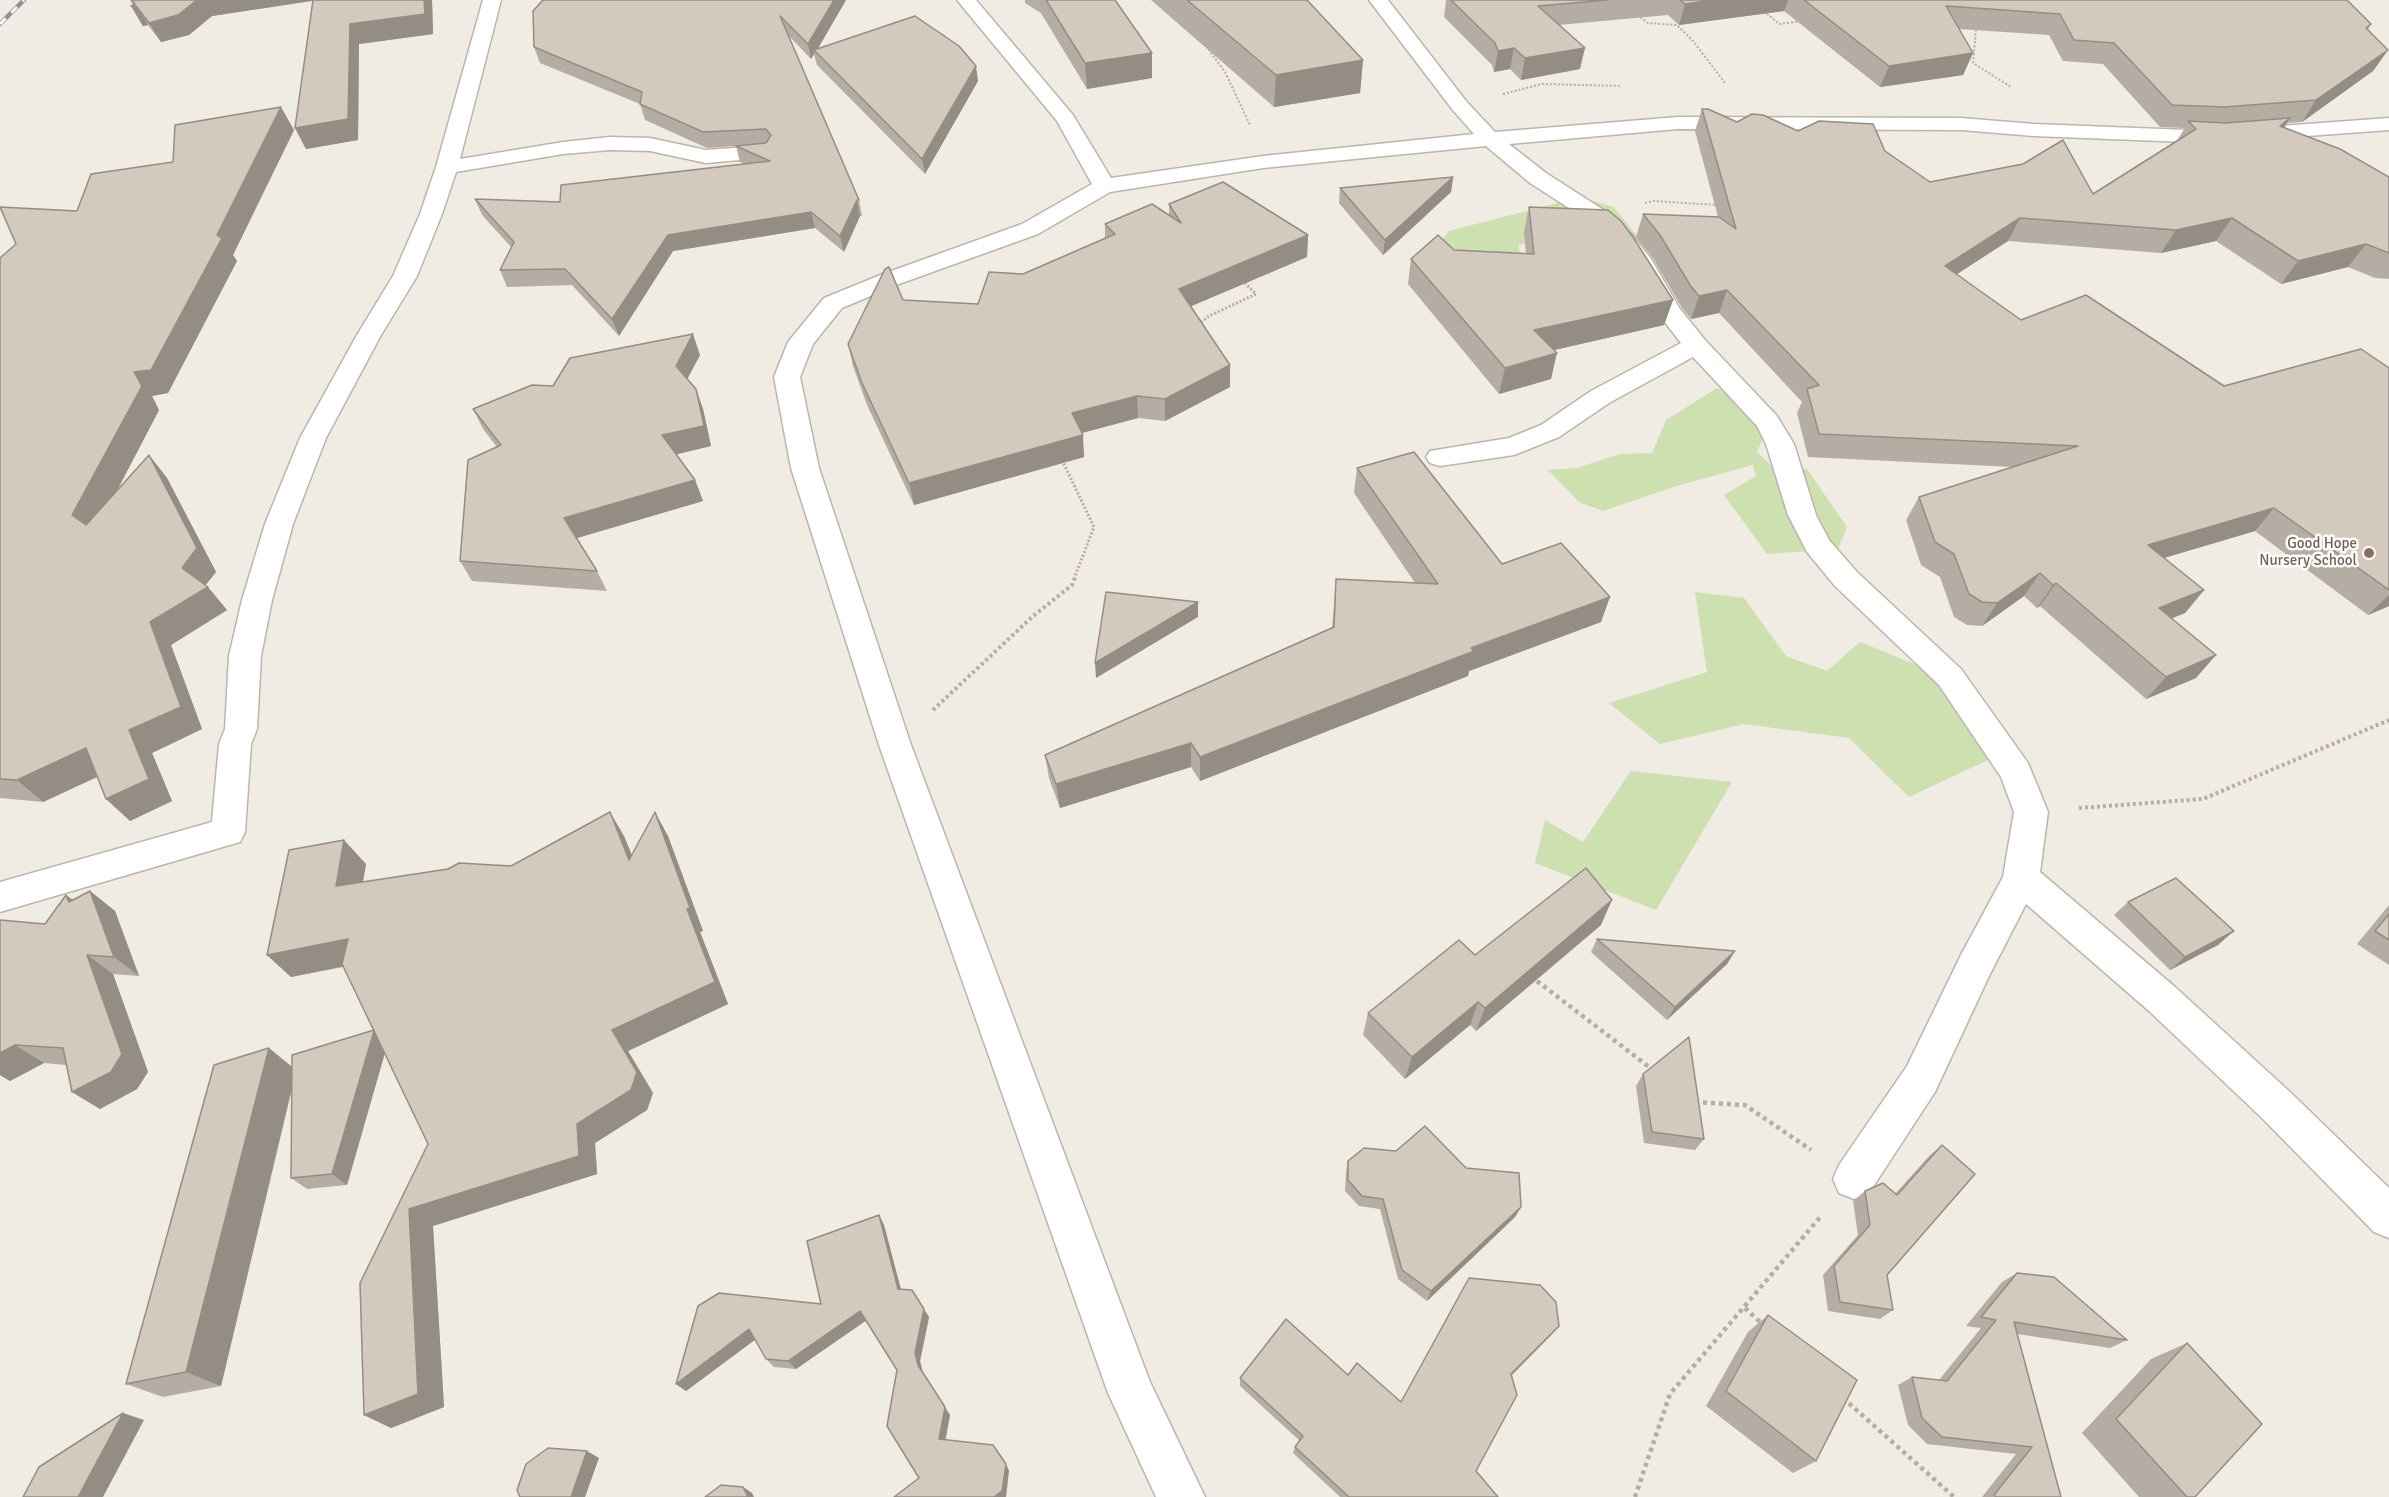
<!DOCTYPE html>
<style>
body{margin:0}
canvas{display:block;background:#f0ebe3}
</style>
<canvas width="2389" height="1497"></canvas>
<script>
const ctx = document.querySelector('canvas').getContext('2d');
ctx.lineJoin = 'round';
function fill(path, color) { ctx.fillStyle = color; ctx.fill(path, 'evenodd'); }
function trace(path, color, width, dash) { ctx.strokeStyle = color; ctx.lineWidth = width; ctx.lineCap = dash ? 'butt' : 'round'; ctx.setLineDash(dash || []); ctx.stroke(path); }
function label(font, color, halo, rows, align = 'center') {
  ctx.font = font + ' Signika,sans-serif'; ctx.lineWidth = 5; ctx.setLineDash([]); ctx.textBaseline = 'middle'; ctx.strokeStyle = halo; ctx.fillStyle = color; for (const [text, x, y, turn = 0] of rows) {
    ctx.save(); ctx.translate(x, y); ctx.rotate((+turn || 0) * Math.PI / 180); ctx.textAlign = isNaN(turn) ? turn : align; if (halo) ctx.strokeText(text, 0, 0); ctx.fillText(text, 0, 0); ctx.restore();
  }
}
const green = new Path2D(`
 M1580 197 1614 207 1672 279 1642 293 1556 234 1519 245 1520 268 1460 258 1441 242 1449 231Z
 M1717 388 1771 419 1757 452 1772 466 1807 469 1847 527 1838 549 1767 554 1724 495 1756 476 1753 465 1673 487 1603 511 1579 502 1548 470 1577 468 1620 454 1652 453 1666 420Z
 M1695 592 1744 598 1786 656 1827 671 1860 642 1951 679 1992 758 1909 797 1849 738 1744 724 1660 744 1609 703 1707 672Z
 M1631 771 1732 782 1656 910 1535 863 1545 820 1583 842Z`);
const pathFar3 = new Path2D(`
 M1764 11 1779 24 1802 21
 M1637 15 1648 23 1677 25 1693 41 1725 83
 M1973 27 1976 29 1973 63 2011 87
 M1206 46 1225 72 1250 125
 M1503 94 1542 84 1621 86
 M1645 203 1654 201 1718 205`);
const pathFar2 = new Path2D(`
 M1198 325 1209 316 1256 294 1242 280
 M1062 460 1094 527 1075 576`);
const pathFar1 = new Path2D(`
 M933 710 1032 617 1072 585 1076 575
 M2079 808 2203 799 2389 720
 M1533 978 1539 983`);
const path = new Path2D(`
 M1537 981 1653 1070
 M1695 1102 1745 1105 1811 1150
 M1745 1308 1762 1324
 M1843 1398 1954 1497
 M1635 1497 1670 1394 1822 1215`);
const minor = new Path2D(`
 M483 0H501L460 159 563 142 610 137 650 138 706 150 762 146 770 147 773 152 770 157 762 158 706 163 650 151 610 150 563 154 456 172 442 214 417 276 381 335 326 438 293 524 272 600 261 656 257 729 251 744 245 832 240 842 0 912V882L212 822 219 744 225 729 229 656 242 600 265 524 300 438 357 335 393 276 420 214 436 167Z
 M957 0H976L1073 115 1111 178 1263 156 1474 134 1452 109 1369 0H1388L1466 101 1495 132 1678 117 1961 118 2034 124 2212 131 2389 118V130L2212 143 2034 136 1961 130 1678 129 1509 144 1546 173 1602 209 1632 235 1651 259 1680 309 1705 340 1777 416 1794 444 1816 515 1829 540 1857 572 1961 669 2028 763 2048 812 2040 872 2175 987 2290 1092 2389 1188V1238L2374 1232 2262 1118 2149 1011 2026 904 1989 976 1935 1092 1869 1193 1854 1199 1839 1193 1833 1179 1839 1165 1907 1066 1962 953 2003 877 2014 812 2001 777 1939 685 1835 586 1807 552 1788 515 1766 444 1757 426 1693 357 1609 403 1559 437 1514 455 1440 466 1430 463 1426 457 1430 451 1509 438 1541 425 1591 391 1681 343 1657 312 1628 261 1616 245 1586 219 1530 183 1486 146 1263 168 1110 192 1038 234 899 284 842 308 813 344 800 377 819 468 911 745 1150 1382 1205 1497H1156L1108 1393 879 745 791 468 774 377 788 342 824 298 883 274 1022 224 1092 184 1057 121Z`);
const rail = new Path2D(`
 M0 24 24 0`);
const wall = new Path2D(`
 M130 0H432L433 34 359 44 358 140 306 149 295 128 313 1 212 16 189 35 161 42 148 25 143 26 131 6 133 5Z
 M846 0 817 49 978 81 925 174 817 65 814 54 811 59 789 36 859 200 862 216H860L844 252 815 228 673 251 619 336 572 285 507 287 500 270 511 247 482 215 475 199 560 202 744 164 740 162 736 146 707 148 645 120 640 104 540 63 534 47Z
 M1025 0H1115L1152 78 1087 89 1041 13 1025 3Z
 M1151 0H1307L1363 60 1360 93 1274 107Z
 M1446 0H2347L2371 24 2368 30 2388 50 2373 71 2302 122 2287 123 2284 127 2389 177V279L2375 278 2348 267 2281 284 2216 241 2161 253 2008 241 1957 274 2021 320 2224 386 2389 368V606L2368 615 2255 531 2164 558 2204 590 2185 613 2172 618 2196 678 2146 699 2040 606 2037 608 2024 596 1982 626 1967 625 1954 617 1940 577 1921 565 1906 520 1919 497 2013 467 1808 457 1797 413 1802 402 1719 313 1691 319 1682 308 1653 258 1636 237 1643 214 1718 217 1695 131 1702 109 1737 122 1798 131 1885 151 1930 182 2093 194 2176 142 2185 128 2160 127 2103 64 2063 61 2049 35 1959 29 1973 53 1963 75 1880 87 1784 11 1679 25 1668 15 1559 25 1580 69 1521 80 1510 69 1494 72 1492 65 1444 17Z
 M294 130 233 255 237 261 168 393 152 396 159 410 118 489 149 455 167 478 216 572 205 585 227 610 171 645 202 729 152 753 172 801 130 821 97 777 43 802 0 798V258L77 211 173 162Z
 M1453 177 1451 192 1383 255 1339 203 1340 188Z
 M1169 204 1308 235 1307 257 1191 306 1230 365V387L1165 421 1138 418 1082 433 1084 457 914 505 867 405 853 366 848 344 903 300 978 304 1105 238V224L1169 216Z
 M1529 207 1673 300 1664 325 1554 350 1551 379 1499 394 1408 284 1411 259 1454 250 1526 254 1524 232Z
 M700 355 687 379 696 389 703 409 711 446 676 454 695 480 703 501 576 538 597 571 607 591 472 581 460 561 497 447 483 429 473 409 553 386Z
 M1357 468 1502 564 1601 622 1469 671 1468 676 1200 781 1191 767 1060 808 1049 778 1045 755 1332 628 1334 604 1336 579 1415 583 1354 493Z
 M624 836 632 855 668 836 703 931 700 932 728 1004 628 1051 653 1093 647 1110 595 1143 597 1174 433 1226 444 1407 391 1428 364 1415 428 1144 385 1053 347 1185 307 1189 291 1178 292 1089 221 1386 163 1397 126 1384 292 1066 374 1030 343 967 291 977 267 955 366 864 363 882 511 866Z
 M90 891 115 911 139 976 113 974 148 1072 137 1089 100 1109 72 1092 66 1065 44 1063 10 1081 0 1075V920L45 924 66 895 73 900Z
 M2128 902 2218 945 2170 970 2114 915Z
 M2389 905V965L2357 944Z
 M1601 925 1476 1031 1470 1025 1405 1079 1363 1035 1368 1013 1475 955Z
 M1597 939 1735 951 1727 964 1667 1020 1591 952Z
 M1643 1074 1704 1139 1695 1150 1644 1143 1636 1086Z
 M1942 1145 1887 1275 1893 1310 1880 1319 1828 1311 1823 1275 1858 1235 1853 1201 1865 1191 1896 1193 1929 1156Z
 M1348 1161 1466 1168 1521 1207 1515 1217 1427 1301 1398 1279 1380 1209 1359 1206 1345 1191 1346 1172Z
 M879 1215 884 1225 901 1289 929 1317 920 1361 923 1373 950 1415 946 1439 1009 1471 919 1478 897 1370 866 1320 796 1369 774 1367 766 1359 755 1340 686 1391 676 1384 698 1306 821 1304Z
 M2017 1273 2127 1340 2110 1348 2017 1334 2061 1497H1982L2016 1454 1927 1444 1908 1425 1898 1385 1912 1377 1939 1380 1981 1328 1966 1326 2002 1282Z
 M1768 1315 1816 1461 1793 1473 1706 1406 1748 1332Z
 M1552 1334 1512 1375 1476 1471 1498 1497H1340L1293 1453 1295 1447 1300 1441 1240 1386V1378L1348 1375 1401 1402Z
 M2187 1343 2195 1497H2139L2082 1433 2151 1359Z`);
const shadedWall = new Path2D(`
 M197 0H317L212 16 189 35 161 42 149 23Z
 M424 0H432L433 34 359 44 358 140 306 149 295 128 350 24Z
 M834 0H846L816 52 814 50V54L811 59 808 44Z
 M1714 0H1788L1784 11 1679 25 1685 4Z
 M131 6H136L148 25 143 26Z
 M1514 48 1510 69 1494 72 1498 51Z
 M1585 48 1580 69 1521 80 1525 58Z
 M2388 50 2373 71 2302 122 2316 100Z
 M1152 53V78L1087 89 1085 63Z
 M1973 53 1963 75 1880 87 1889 66Z
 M1363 60 1360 93 1274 107 1276 75Z
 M976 66 978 81 925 174 922 159Z
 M281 107 294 130 233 255 237 261 168 393 152 396 159 410 92 538 72 515 134 372 217 235Z
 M2290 118 2276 141 2280 126Z
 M1453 177 1451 192 1383 255 1385 240Z
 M857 200 860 216 844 252 840 236Z
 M811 212 815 228 673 251 619 336 612 319 668 235Z
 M2020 218 2008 241 1934 289 1945 266Z
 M2232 218 2216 241 2161 253 2176 230Z
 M1308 235 1307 257 1180 311 1179 289Z
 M2366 244 2348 267 2281 284 2298 261Z
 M1727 290 1719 313 1691 319 1699 296Z
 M1673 300 1664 325 1528 356 1534 330Z
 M693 334 700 355 683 387 676 366Z
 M1557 353 1551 379 1499 394 1505 368Z
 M1230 365V387L1165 421V399Z
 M696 389 703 409 711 446 670 456 662 435Z
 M1137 396 1138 418 1074 435 1072 413Z
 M1083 435 1084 457 914 505 909 483Z
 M149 455 167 478 216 572 201 591 182 568Z
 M695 480 703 501 574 539 564 518Z
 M2274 508 2255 531 2130 568 2148 545Z
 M2040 573 2024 596 1982 626 1997 603Z
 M2056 583 2040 606 2037 608 2053 585Z
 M208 587 227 610 171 645 202 729 152 753 172 801 130 821 106 799 129 730 150 622Z
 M2204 590 2185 613 2140 631 2159 608Z
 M2389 595V606L2368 615Z
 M1610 597 1601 622 1469 671 1468 676 1200 781V757L1471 648Z
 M1198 602V617L1096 678 1095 663Z
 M2216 655 2196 678 2146 699 2166 677Z
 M1191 743V767L1060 808 1056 784Z
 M86 748 110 771 43 802 17 780Z
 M610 812 624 836 643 884 629 860Z
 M655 812 668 836 703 931 700 932 728 1004 628 1051 653 1093 647 1110 595 1143 597 1174 433 1226 444 1407 391 1428 364 1415 409 1209 577 1124 612 1030 687 909Z
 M344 840 366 864 358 909 336 886Z
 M90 891 115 911 139 976 114 957Z
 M66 895 92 915 69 902Z
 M1612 900 1601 925 1476 1031 1485 1008Z
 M2234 931 2218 945 2170 970 2185 957Z
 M348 939 370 961 291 977 267 955Z
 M1735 951 1727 964 1667 1020 1675 1007Z
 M87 955 113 974 148 1072 137 1089 100 1109 72 1092Z
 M1478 1002 1470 1025 1405 1079 1412 1057Z
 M375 1029 388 1042 347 1185 332 1174Z
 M15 1045 44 1063 10 1081 0 1075V1053Z
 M269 1048 296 1070 221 1386 186 1372Z
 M1521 1207 1515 1217 1427 1301 1431 1291Z
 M879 1215 884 1225 903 1298 898 1289Z
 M924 1309 929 1317 920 1361 923 1373 950 1415 944 1445 939 1439 915 1353Z
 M860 1311 867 1320 796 1369 788 1361Z
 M1559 1326 1552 1334 1505 1382 1511 1374Z
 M749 1329 757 1338 686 1391 676 1384Z
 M123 1413 144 1420 103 1497H78Z
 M587 1451 599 1458 585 1497H571Z
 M1006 1464 1009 1471 1006 1497H994Z
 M743 1487 752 1493 754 1497H748Z`);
const building = new Path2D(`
 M132 0H197L178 15 149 23 136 6H131L135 4Z
 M313 0H424L425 14 350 24 348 119 295 128Z
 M543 0H834L808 44 780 16 859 200H857L840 236 811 212 668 235 612 319 565 269 500 270 514 242 475 199 560 202 561 185 770 161 736 146 766 143 771 135 766 129 703 132 640 104 642 92 534 47 533 11Z
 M1046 0H1115L1152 53 1085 63Z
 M1187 0H1307L1363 60 1276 75Z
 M1451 0H1608L1538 6 1585 48 1525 58 1514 48 1498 51 1495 43Z
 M1680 0H1714L1685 4Z
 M1804 0H2347L2371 24 2366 28 2388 50 2316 100 2225 107 2172 105 2114 43 2074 40 2060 14 1946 6 1973 53 1889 66Z
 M915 16 959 46 976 66 922 159 814 50Z
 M281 107 217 235 222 238 151 370 134 372 142 386 72 515 86 525 149 455 197 548 182 568 208 587 150 622 181 707 129 730 149 779 106 799 86 748 17 780 0 779V258L16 244 0 207 77 211 91 174 173 162 175 125Z
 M1702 109H1708L1737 122 1752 114 1763 115 1798 131 1819 121 1873 124 1885 151 1930 182 2023 164 2063 140 2093 194 2196 129 2188 121 2226 123 2290 118 2280 126 2340 149 2389 177V253L2366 244 2298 261 2232 218 2176 230 2020 218 1945 266 2021 320 2086 295 2224 386 2361 349 2389 368V590L2274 508 2148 545 2204 590 2159 608 2216 655 2166 677 2056 583 2053 585 2040 573 1997 603 1982 602 1969 594 1954 554 1935 542 1919 497 2078 446 1819 434 1807 389 1819 385 1727 290 1699 296 1690 285 1660 235 1643 214 1719 217 1736 229Z
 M1453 177 1385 240 1340 188Z
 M1223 182 1308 235 1179 289 1230 365 1165 399 1137 396 1072 413 1083 435 909 483 862 383 848 344 885 269 889 267 903 300 978 304 989 272 1023 274 1115 234 1105 224 1152 204 1181 223 1169 204Z
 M1529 207 1608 210 1621 221 1633 237 1673 300 1534 330 1557 353 1505 368 1411 259 1438 235 1454 250 1534 254Z
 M693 334 676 366 696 389 704 426 662 435 695 480 564 518 597 571 460 561 468 460 501 445 473 409 532 385 553 386 570 358Z
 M1414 452 1502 564 1561 543 1610 597 1471 648 1474 651 1200 757 1191 743 1056 784 1045 755 1334 627 1336 579 1438 584 1357 468Z
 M1106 592 1198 602 1095 663Z
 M610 812 629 860 655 812 690 908 687 909 715 982 612 1030 637 1072 631 1090 577 1124 579 1156 409 1209 418 1394 364 1415 360 1283 428 1144 342 964 348 939 267 955 289 850 344 840 336 886 448 869 459 863 511 866Z
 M1586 868 1612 900 1485 1008 1478 1002 1412 1057 1368 1013 1459 940 1475 955Z
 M2176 878 2234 931 2185 957 2128 902Z
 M90 891 114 957 87 955 122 1054 111 1072 72 1092 63 1048 15 1045 0 1053V920L45 924 66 895 69 902Z
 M2389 914V940L2375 931Z
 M1597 939 1735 951 1675 1007Z
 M374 1030V1031L332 1174 291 1178 292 1055Z
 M1689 1037 1704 1139 1652 1132 1643 1074Z
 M269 1048 186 1372 126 1384 214 1065Z
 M1425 1126 1466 1168 1519 1173 1521 1207 1431 1291 1402 1270 1383 1199 1362 1196 1348 1180V1161L1364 1148 1396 1151Z
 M1942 1145 1975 1174 1887 1275 1893 1310 1840 1302 1834 1266 1870 1225 1865 1191 1883 1183 1897 1195Z
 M879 1215 898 1289 912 1290 924 1309 915 1353 918 1365 945 1407 939 1439 993 1445 1006 1464 1002 1491 994 1497H894L919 1478 887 1426 897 1370 860 1311 788 1361 766 1359 749 1329 676 1384 698 1306 719 1293 821 1304 807 1241Z
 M2017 1273 2054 1277 2127 1340 2014 1322 2061 1497H1996L1994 1495 2032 1447 1942 1437 1922 1418 1912 1377 1947 1381 1996 1320 1981 1317Z
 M1469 1278 1540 1285 1556 1302 1559 1326 1511 1374 1517 1395 1476 1471 1498 1497H1349L1295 1447 1303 1436 1240 1378 1286 1319 1348 1375 1357 1363 1401 1402Z
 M1768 1315 1857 1380 1816 1461 1726 1391Z
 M2187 1343 2262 1424 2195 1497H2187L2116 1419Z
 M123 1413 78 1497H23L39 1467Z
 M548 1448 587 1451 571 1497H520L517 1490 526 1464Z
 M721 1485 743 1487 748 1497H705Z`);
const markers = [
 [2369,553,6,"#8d6e63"]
];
const educationNames = [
 ["Good Hope",2357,544],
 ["Nursery School",2357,561]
];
fill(green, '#cde0b0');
trace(minor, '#bdb5aa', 3);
trace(pathFar3, '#baad9a', 2, [2, 2]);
trace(pathFar2, '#baad9a', 3, [2, 2]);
trace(pathFar1, '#baad9a', 4, [3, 3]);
trace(path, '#baad9a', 4.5, [4, 4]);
fill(minor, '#fff');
trace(rail, '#929292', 4.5);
trace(rail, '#fff', 3, [8]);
fill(wall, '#b5ada3');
fill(shadedWall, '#948d84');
fill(building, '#d3c9bd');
trace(building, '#948d84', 1.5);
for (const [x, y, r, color] of markers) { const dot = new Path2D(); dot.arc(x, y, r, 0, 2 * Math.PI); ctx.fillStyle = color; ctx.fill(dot); trace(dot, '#fff', 2); }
label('15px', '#785e54', '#fff', educationNames, 'right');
</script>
